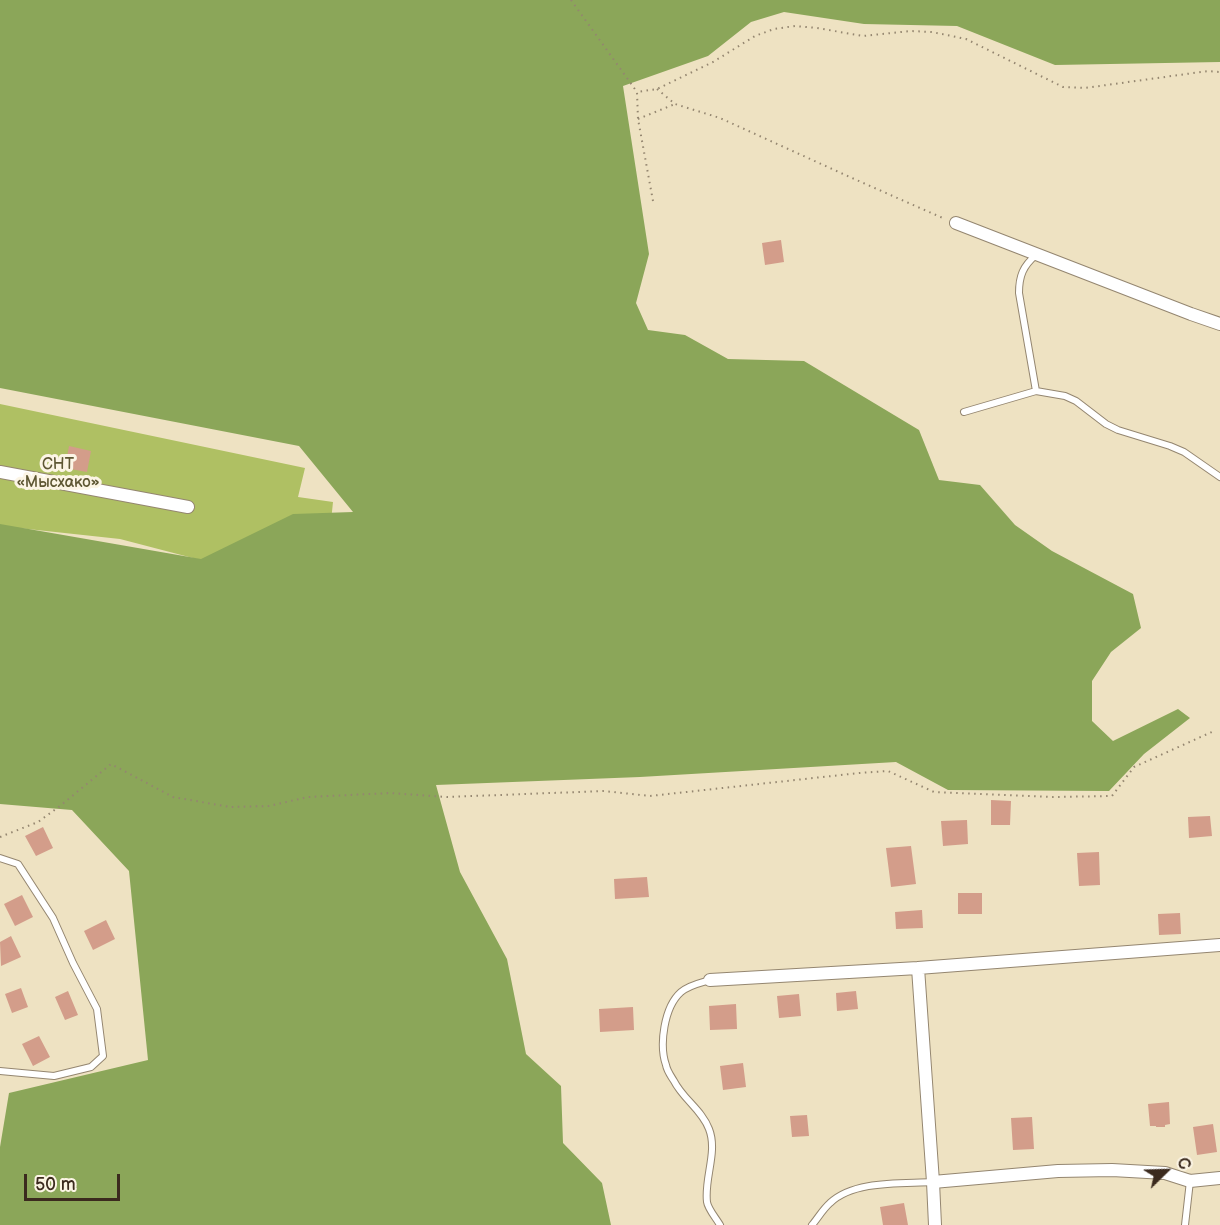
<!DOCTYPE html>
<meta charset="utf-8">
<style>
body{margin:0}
#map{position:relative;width:1220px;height:1225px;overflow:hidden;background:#eee2c2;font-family:"Balsamiq Sans",sans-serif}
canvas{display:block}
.north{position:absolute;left:1136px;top:1141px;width:60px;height:60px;-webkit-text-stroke:4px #fcf5e5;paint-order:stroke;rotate:67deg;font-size:16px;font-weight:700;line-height:24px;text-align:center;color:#3b2a1e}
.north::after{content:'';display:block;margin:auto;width:21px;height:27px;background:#3b2a1e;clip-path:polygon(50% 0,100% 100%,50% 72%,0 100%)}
.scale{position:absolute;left:24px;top:1174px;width:96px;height:27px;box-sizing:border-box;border:3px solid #3b2a1e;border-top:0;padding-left:8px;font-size:18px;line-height:21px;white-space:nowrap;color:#3b2a1e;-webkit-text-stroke:4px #fcf5e5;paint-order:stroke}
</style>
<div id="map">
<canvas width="1220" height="1225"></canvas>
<div class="north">С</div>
<div class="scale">50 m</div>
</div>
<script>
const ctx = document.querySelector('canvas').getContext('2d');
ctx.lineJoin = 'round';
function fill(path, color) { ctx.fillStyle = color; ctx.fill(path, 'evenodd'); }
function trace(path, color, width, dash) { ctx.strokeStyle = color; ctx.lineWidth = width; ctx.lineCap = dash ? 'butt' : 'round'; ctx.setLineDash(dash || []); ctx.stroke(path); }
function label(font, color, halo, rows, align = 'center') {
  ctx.font = font + ' "Balsamiq Sans",sans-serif'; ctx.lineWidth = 6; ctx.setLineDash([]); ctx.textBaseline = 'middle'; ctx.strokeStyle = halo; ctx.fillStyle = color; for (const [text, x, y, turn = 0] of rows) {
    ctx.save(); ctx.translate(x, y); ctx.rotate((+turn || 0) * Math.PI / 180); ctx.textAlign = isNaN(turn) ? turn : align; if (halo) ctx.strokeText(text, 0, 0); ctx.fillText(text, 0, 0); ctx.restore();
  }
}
const green = new Path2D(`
 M0 404 305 468 298 497 333 502 330 531 235 569 120 539 0 526Z`);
const forest = new Path2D(`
 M0 0H1220V62L1055 65 957 26 864 24 784 12 751 22 708 56 623 86 649 254 636 303 648 330 685 335 728 359 804 361 919 430 939 480 980 485 1015 525 1052 551 1133 594 1141 628 1111 652 1092 681V721L1113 741 1178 709 1190 718 1144 754 1109 791 948 790 896 762 640 777 436 785 460 872 507 959 526 1054 561 1086 563 1143 602 1183 611 1225H0V1147L9 1093 148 1060 129 871 72 810 0 804V524L201 559 293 514 353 512 299 446 0 388Z`);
const building = new Path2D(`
 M781 240 784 262 765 265 762 243Z
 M69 446 91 451 87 472 65 468Z
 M991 800 1011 801 1010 825H991Z
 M1210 816 1212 836 1189 838 1188 817Z
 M967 820 968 844 943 846 941 821Z
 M43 827 53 848 36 856 25 836Z
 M911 846 916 884 891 887 886 848Z
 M1099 852 1100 885 1079 886 1077 853Z
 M647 877 649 897 615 899 614 879Z
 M958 893H982V914H958Z
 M22 895 33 917 15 926 4 904Z
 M922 910 923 928 896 929 895 912Z
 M1180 913 1181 934 1159 935 1158 914Z
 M106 920 115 939 93 950 84 931Z
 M11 936 21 957 1 966 0 942Z
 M21 988 28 1007 12 1013 5 994Z
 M68 991 78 1015 65 1020 55 997Z
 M856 991 858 1009 837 1011 836 993Z
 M799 994 801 1016 779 1018 777 996Z
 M736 1004 737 1029 710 1030 709 1006Z
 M633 1007 634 1030 600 1032 599 1009Z
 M39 1036 50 1057 33 1066 22 1044Z
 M743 1063 746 1087 723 1090 720 1066Z
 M1169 1102 1170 1124 1165 1125V1127H1156V1126H1150L1148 1104Z
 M807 1115 809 1136 792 1137 790 1116Z
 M1032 1117 1034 1149 1013 1150 1011 1118Z
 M1213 1124 1217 1152 1197 1155 1193 1127Z
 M904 1203 908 1225H883L880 1207Z`);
const path = new Path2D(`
 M571 0 637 92
 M657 89 675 104 720 118 852 178 945 219
 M638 119 675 104
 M653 201 638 119 637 92 657 89 713 62 755 36 774 29 795 26 817 28 863 36 911 31 932 32 966 39 1063 87 1085 88 1208 71 1220 72
 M0 837 38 822 60 806 111 764 173 797 230 807 269 806 308 797 390 793 447 797 604 791 650 796 859 773 888 771 934 792 1053 797 1112 796 1134 767 1214 731`);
const service = new Path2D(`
 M1036 255C1023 266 1019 276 1019 293L1036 391 1065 396 1076 401 1106 424 1118 430 1170 446 1184 452 1220 477
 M964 412 1036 391
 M0 858 18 864 53 918 73 963 97 1009 103 1056 91 1067 54 1076 0 1071
 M710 980C700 983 689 985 681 992 664 1007 659 1045 666 1065 667 1071 671 1076 674 1081 683 1099 702 1110 709 1129 718 1152 704 1178 707 1202 708 1209 716 1218 720 1225
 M812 1225C818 1218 823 1209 830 1203 854 1180 902 1184 933 1182
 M1185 1225 1190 1181`);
const minor = new Path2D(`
 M956 223 1191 314 1220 324
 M0 472 188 507
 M710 980 918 968
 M933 1182 1058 1171 1112 1170 1165 1173 1190 1181 1220 1178
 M935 1225 933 1182 918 968 1220 945`);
const parkNames = [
 ["СНТ",58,465],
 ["«Мысхако»",58,483]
];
fill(green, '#afc063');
fill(forest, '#8ba659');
fill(building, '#d39d8a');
trace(service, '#948670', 8);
trace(minor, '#948670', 14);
trace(path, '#948670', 2, [1.5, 4.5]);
trace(service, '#fff', 6);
trace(minor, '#fff', 12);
label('16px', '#5e5733', '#fcf5e5', parkNames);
</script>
